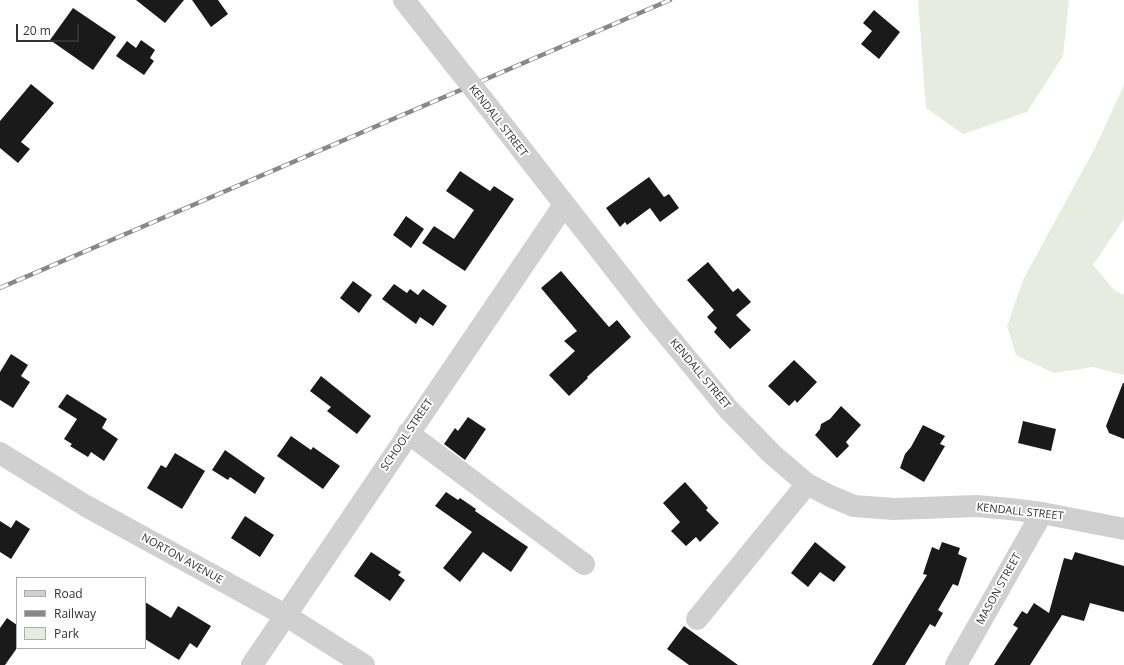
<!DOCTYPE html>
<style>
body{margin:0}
#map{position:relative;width:1124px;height:665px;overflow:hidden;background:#fff;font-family:"Open Sans",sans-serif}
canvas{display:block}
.legend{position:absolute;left:16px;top:577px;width:130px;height:72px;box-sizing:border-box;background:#fff;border:1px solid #adadad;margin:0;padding:5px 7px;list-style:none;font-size:12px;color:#333}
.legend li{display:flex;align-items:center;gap:8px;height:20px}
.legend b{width:20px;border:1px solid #adadad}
.scale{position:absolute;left:16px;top:24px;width:63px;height:18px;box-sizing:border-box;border:2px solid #333;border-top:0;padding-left:5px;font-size:12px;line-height:14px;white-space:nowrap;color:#333;-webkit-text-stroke:3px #fff;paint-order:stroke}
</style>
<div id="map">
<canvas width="1124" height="665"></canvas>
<ul class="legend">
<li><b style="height:5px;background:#d0d0d0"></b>Road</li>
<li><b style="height:5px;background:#888"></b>Railway</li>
<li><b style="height:11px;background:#e6ecdf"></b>Park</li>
</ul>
<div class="scale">20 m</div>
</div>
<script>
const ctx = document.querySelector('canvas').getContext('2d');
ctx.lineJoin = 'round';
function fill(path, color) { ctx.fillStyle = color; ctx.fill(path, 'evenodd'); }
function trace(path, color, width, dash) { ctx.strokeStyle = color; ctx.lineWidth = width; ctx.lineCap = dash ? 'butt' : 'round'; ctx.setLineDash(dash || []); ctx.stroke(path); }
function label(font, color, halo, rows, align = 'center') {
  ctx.font = font + ' "Open Sans",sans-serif'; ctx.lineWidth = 4; ctx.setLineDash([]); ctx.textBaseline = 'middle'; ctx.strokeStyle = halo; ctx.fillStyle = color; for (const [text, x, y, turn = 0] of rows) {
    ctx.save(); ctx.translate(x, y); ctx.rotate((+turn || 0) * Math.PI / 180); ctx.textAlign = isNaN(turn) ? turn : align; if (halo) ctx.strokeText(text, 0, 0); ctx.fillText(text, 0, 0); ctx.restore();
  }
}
const green = new Path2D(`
 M918 0H1069L1063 56 1027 112 963 134 926 108Z
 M1124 85V219L1093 265 1115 291 1124 295V375L1093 367 1054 373 1016 355 1007 326 1023 280 1096 146Z`);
const building = new Path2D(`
 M136 0H184L165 23Z
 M192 0H218L228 14 211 27Z
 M73 8 116 37 93 70 50 40Z
 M874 10 900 32 879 59 861 44 872 31 863 23Z
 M141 40 155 50 150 58 154 61 144 75 116 56 127 41 136 48Z
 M31 84 54 103 21 142 30 149 18 163 0 148V121Z
 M460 171 490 191 494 186 514 199 465 271 422 243 434 226 454 239 474 210 446 191Z
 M649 177 664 197 669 194 679 208 660 222 650 208 627 225 625 222 620 227 606 208Z
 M406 216 424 229 411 248 393 235Z
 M708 262 733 292 738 288 751 302 736 315 751 330 730 349 714 332 717 328 707 317 714 310 687 280Z
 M561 271 609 327 617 320 631 337 587 377 588 378 569 396 549 375 575 351 564 341 577 331 541 288Z
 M353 281 372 295 359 313 340 298Z
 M394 284 407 293 410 289 418 295 423 289 447 306 433 326 420 317 416 324 382 299Z
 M11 354 28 365 21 376 30 382 13 408 0 400V372Z
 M794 360 817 382 797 403 795 400 789 406 768 386Z
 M321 376 371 416 357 434 327 411 331 407 310 391Z
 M1123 383H1124V439L1109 433 1106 426Z
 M67 394 107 419 102 428 118 439 104 461 91 452 88 457 70 446 72 444 64 439 77 419 58 407Z
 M841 406 861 425 846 442 849 446 837 458 815 435 820 429 821 424 830 419Z
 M468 417 486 429 465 460 444 444 455 428 458 431Z
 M1023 421 1056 429 1051 451 1018 443Z
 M923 425 945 436 940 444 945 446 924 482 900 468 905 454 911 447Z
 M291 436 311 450 313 447 340 466 323 489 277 456Z
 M225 450 265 478 255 494 230 477 228 480 212 470Z
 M175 453 205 471 182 509 147 488 161 465 166 468Z
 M685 482 708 508 706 510 719 523 700 542 696 537 686 546 671 531 680 522 663 503Z
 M446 492 458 500 460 498 476 509 475 511 528 547 511 572 483 552 460 582 443 568 472 532 435 506Z
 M245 516 274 535 260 557 231 538Z
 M16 520 30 529 11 559 0 552V521L11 528Z
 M815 542 846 567 834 582 820 572 808 587 791 573Z
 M942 542 960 548 958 554 967 558 958 586 953 584 938 610 943 613 935 627 930 624 905 665H872L927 575 923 574 932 547 939 550Z
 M371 552 401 572 398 575 405 580 390 601 354 576Z
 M1075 552 1124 566V612L1090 603 1084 621 1062 615 1030 665H994L1018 628 1013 625 1022 611 1027 614 1034 603 1049 613 1064 558 1072 560Z
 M145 602 171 618 178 606 211 626 197 648 190 643 179 660 145 639Z
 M7 618 17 625V648L5 665H0V628Z
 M684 626 738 665H689L667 649Z`);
const minor = new Path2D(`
 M404 0 455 65
 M483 100 650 314 729 410 773 455 807 484 830 496 854 506 894 509 977 506 1010 509 1042 513 1124 529
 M408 433 584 564
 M0 453 86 506 285 615 364 665
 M697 619 807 484
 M252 665 564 205
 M956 665 1042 513`);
const rail = new Path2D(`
 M0 288 670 0`);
const minorBridge = new Path2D(`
 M455 65 483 100`);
const streetNames = [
 ["KENDALL STREET",498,121,52],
 ["KENDALL STREET",700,374,50],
 ["SCHOOL STREET",407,435,-56],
 ["KENDALL STREET",1020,512,6],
 ["NORTON AVENUE",182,559,29],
 ["MASON STREET",999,589,-61]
];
fill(green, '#e6ecdf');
fill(building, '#1a1a1a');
trace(minor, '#d0d0d0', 22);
trace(rail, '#888', 4.5);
trace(rail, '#fff', 3, [9]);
trace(minorBridge, '#d0d0d0', 22);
label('11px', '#333', '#fff', streetNames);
</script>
